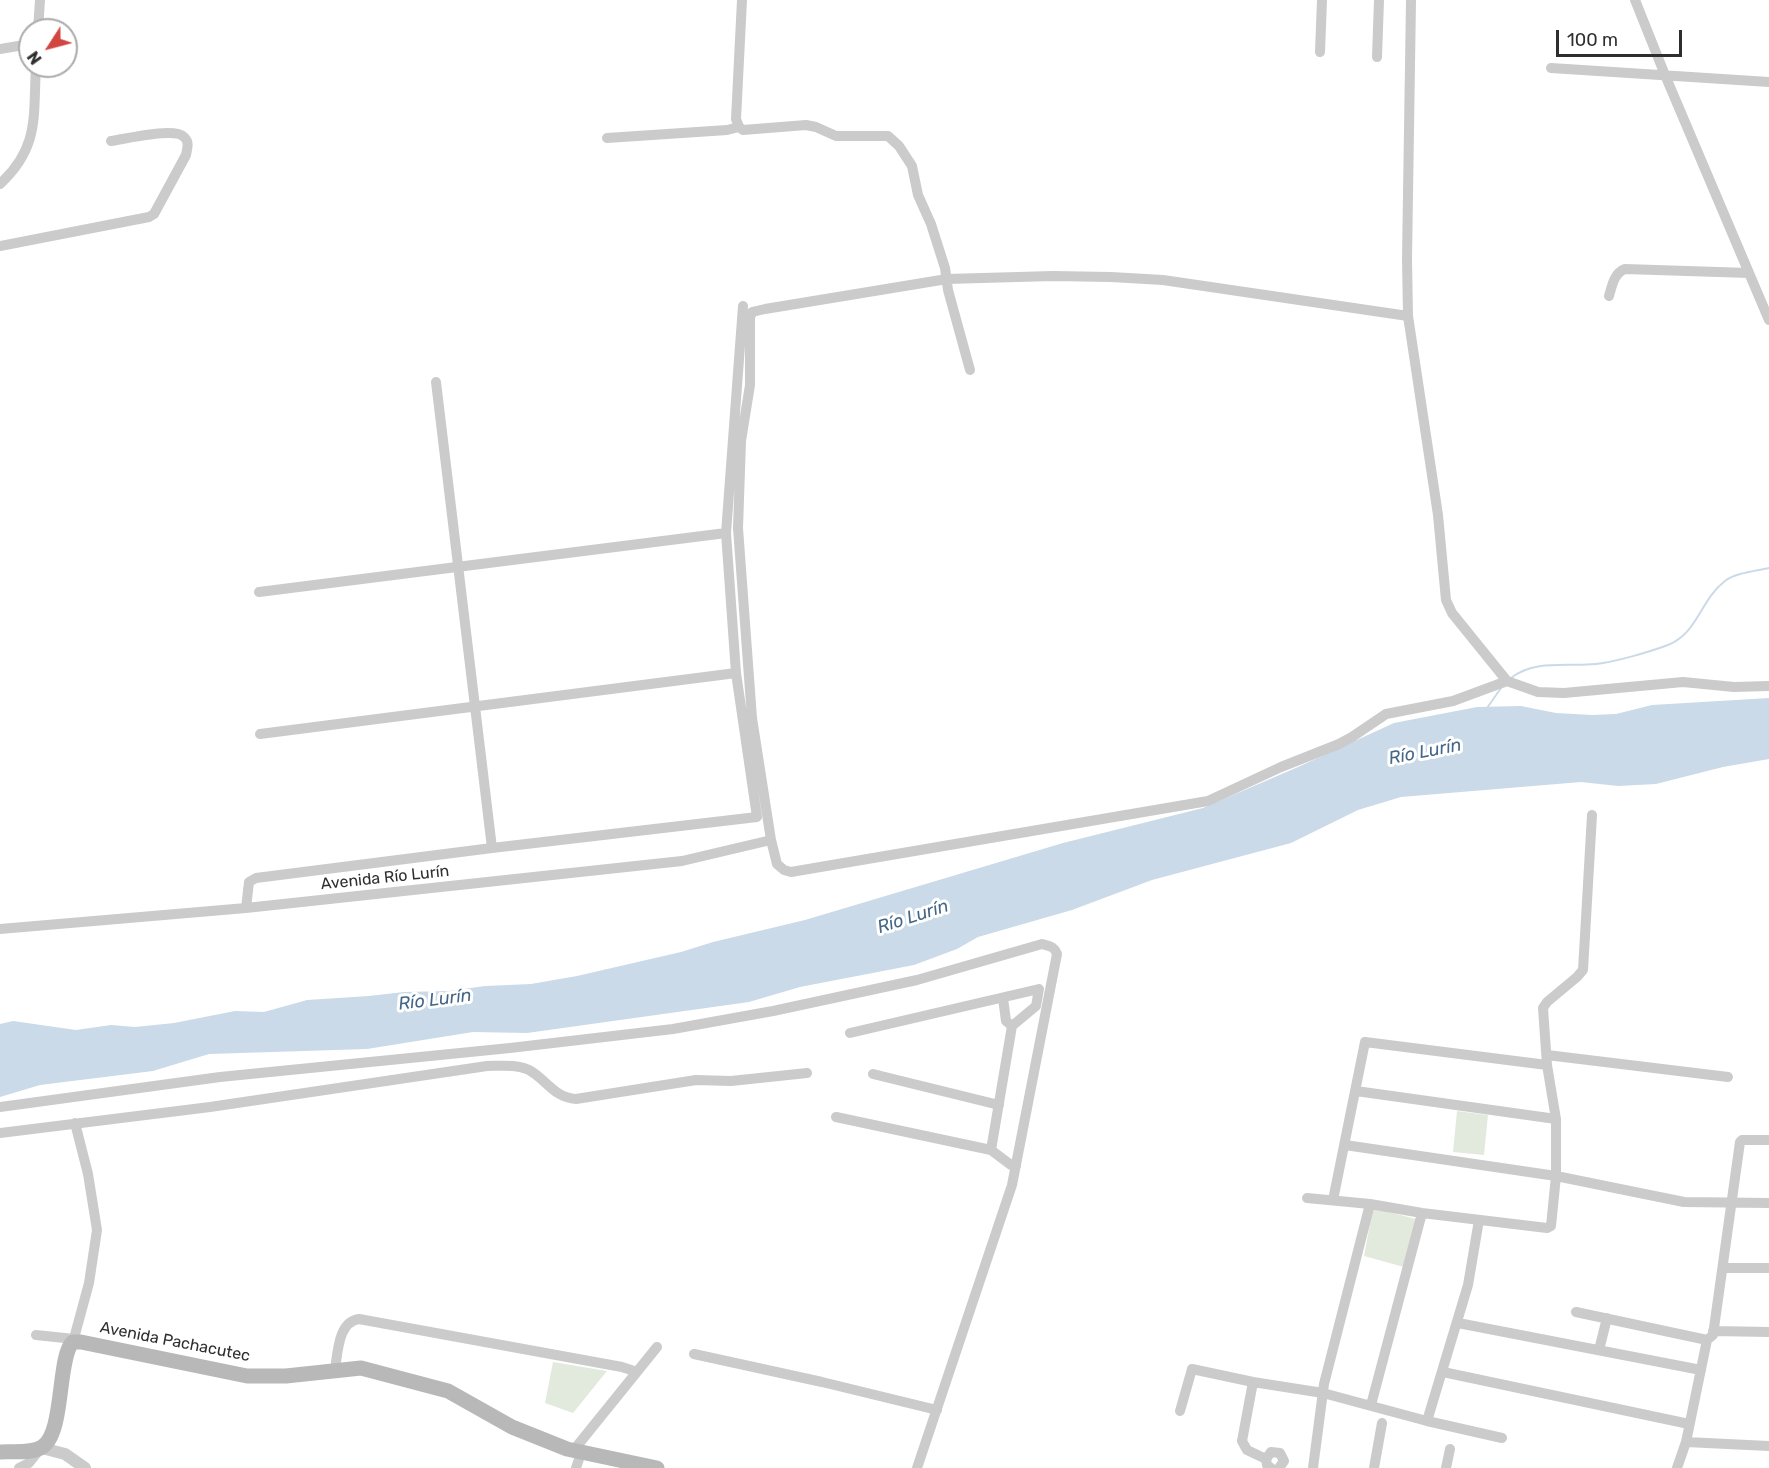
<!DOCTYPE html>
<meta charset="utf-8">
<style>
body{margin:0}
#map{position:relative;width:1769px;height:1468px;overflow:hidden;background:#fff;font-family:Rubik,sans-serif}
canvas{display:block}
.north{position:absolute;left:18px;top:18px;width:60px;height:60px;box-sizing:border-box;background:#fff;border:2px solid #ababab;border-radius:50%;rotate:234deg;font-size:16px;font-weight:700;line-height:24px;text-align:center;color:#2e2e2e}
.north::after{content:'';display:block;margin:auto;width:21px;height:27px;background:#d24642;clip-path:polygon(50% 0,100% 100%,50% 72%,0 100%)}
.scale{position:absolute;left:1556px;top:30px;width:126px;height:27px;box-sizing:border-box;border:3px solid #2e2e2e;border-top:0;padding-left:8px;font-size:18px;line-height:21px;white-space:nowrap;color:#2e2e2e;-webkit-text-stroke:4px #fff;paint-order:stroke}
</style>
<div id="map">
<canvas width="1769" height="1468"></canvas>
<div class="north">N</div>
<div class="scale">100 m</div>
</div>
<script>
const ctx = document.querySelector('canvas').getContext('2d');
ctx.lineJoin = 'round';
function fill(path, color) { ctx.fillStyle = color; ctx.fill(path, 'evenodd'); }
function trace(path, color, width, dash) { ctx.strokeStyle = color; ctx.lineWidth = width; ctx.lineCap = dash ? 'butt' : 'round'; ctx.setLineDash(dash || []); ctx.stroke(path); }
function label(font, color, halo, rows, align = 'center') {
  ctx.font = font + ' Rubik,sans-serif'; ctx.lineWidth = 6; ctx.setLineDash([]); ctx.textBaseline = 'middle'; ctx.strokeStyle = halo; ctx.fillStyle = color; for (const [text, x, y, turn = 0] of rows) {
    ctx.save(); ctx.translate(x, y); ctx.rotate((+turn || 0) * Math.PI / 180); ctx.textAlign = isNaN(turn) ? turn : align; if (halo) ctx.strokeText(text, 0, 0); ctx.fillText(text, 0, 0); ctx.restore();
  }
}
const green = new Path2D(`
 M1457 1111 1488 1115 1484 1155 1453 1152Z
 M1373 1208 1416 1219 1404 1267 1364 1256Z
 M553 1362 607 1371 573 1413 545 1403Z`);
const water = new Path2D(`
 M1769 698V759L1723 767 1656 784 1618 786 1581 782 1401 797 1358 810 1291 843 1152 880 1072 910 978 937 957 949 914 965 800 987 749 1002 527 1033 473 1032 367 1049 209 1054 153 1071 40 1085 0 1097V1024L13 1021 76 1030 111 1025 135 1027 174 1023 235 1011 264 1012 307 1000 369 996 404 992 449 991 485 986 531 984 577 976 681 952 713 942 805 920 1063 843 1203 808 1298 767 1394 723 1477 707 1521 706 1556 713 1592 715 1616 714 1652 705Z`);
const stream = new Path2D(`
 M1511 678C1535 659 1568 667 1596 664 1615 662 1649 652 1668 645 1698 633 1700 600 1725 581 1735 573 1756 571 1769 568
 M1487 708 1501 688`);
const minor = new Path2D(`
 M742 0 736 119 739 127 743 130 806 125 816 127 836 136H888L899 146 912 166 918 195 931 224 945 268 948 290 970 370
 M1411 0 1407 259 1408 316 1438 515 1446 600 1452 613 1507 681
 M1635 0 1665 75 1769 320
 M38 30 40 0
 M0 49 30 44
 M1320 52 1322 0
 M1377 57 1379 0
 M1551 68 1769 82
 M607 138 727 130 739 127
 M0 184C40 147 33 116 36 66
 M0 246 149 217 154 214 186 155C187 149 190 142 184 137 174 127 126 139 111 141
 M1609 296C1612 286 1614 273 1625 269L1749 273
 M1408 316 1163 280 1111 277 1053 276 947 279 765 309 752 312 750 318V385L741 441 738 528 752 718 771 840 777 864 784 870 791 872 1208 801 1281 767 1339 744 1352 737 1386 714 1453 701 1507 681 1538 692 1564 693 1683 682 1734 687 1769 686
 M436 382 492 848
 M259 592 726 533
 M260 734 736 673
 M246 908 249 882 256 878 492 848 757 817 736 673 726 533 743 306
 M0 929 246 908 682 861 771 840
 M1003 998 1006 1021 1012 1026
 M1547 1055 1728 1077
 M873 1074 999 1105
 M1356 1091 1556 1119
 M0 1107 220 1077 510 1048 673 1029 773 1011 917 980 1042 944C1049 946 1054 946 1057 954L1012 1185 917 1468
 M836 1117 991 1150 1012 1026 1036 1006 1039 989 850 1033
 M0 1133 210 1107 487 1066C500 1066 516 1064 529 1070 546 1079 554 1098 576 1099L696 1080 731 1081 807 1073
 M1345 1145 1556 1176 1684 1202 1769 1203
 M991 1150 1011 1165 1016 1166
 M1307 1198 1370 1204 1422 1213 1547 1228 1551 1226 1556 1176V1119L1547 1065 1543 1008 1547 1002 1577 977 1583 970 1592 815
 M1333 1200 1365 1042 1547 1065
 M1723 1268H1769
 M1576 1312 1707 1340
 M1458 1323 1701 1370
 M1713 1331 1769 1332
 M36 1335 74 1339
 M73 1342 89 1283 97 1230 88 1174 75 1123
 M1599 1350 1607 1318
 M694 1354 822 1382 937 1410
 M335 1369C338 1352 338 1322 359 1319L622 1367 637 1372
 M1443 1372 1689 1424
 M1253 1382 1242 1441 1247 1450 1266 1459 1267 1465 1271 1468
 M1371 1405 1422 1213
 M1180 1411 1192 1369 1253 1382 1323 1393 1427 1421 1502 1438
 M1427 1421 1468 1285 1479 1220
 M1686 1442 1769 1446
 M573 1451 657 1347
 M1266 1459 1271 1452 1280 1453 1284 1461 1279 1468
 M19 1468 29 1463 41 1448
 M576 1468 581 1453
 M1313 1468 1324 1384 1370 1204
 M1374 1468 1382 1423
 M1446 1468 1450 1449
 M1677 1468 1686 1442 1707 1340 1713 1335 1740 1142 1742 1140H1769`);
const tertiary = new Path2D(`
 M42 1448 65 1454 85 1468`);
const secondary = new Path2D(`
 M0 1452C12 1451 32 1454 42 1447 65 1433 57 1356 73 1342H81L247 1376H286L361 1368 448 1391 512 1427 567 1449 657 1468`);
const streetNames = [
 ["Avenida Río Lurín",385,878,-6],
 ["Avenida Pachacutec",175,1342,11]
];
const waterNames = [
 ["Río Lurín",1425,752,-11],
 ["Río Lurín",913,917,-18],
 ["Río Lurín",435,1000,-7]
];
fill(green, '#e2eadd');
fill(water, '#cbdae8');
trace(stream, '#cbdae8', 2);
trace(minor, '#cbcbcb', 10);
trace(tertiary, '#cbcbcb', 12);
trace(secondary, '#b8b8b8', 15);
label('16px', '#2e2e2e', '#fff', streetNames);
label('italic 18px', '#446687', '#fff', waterNames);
</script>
